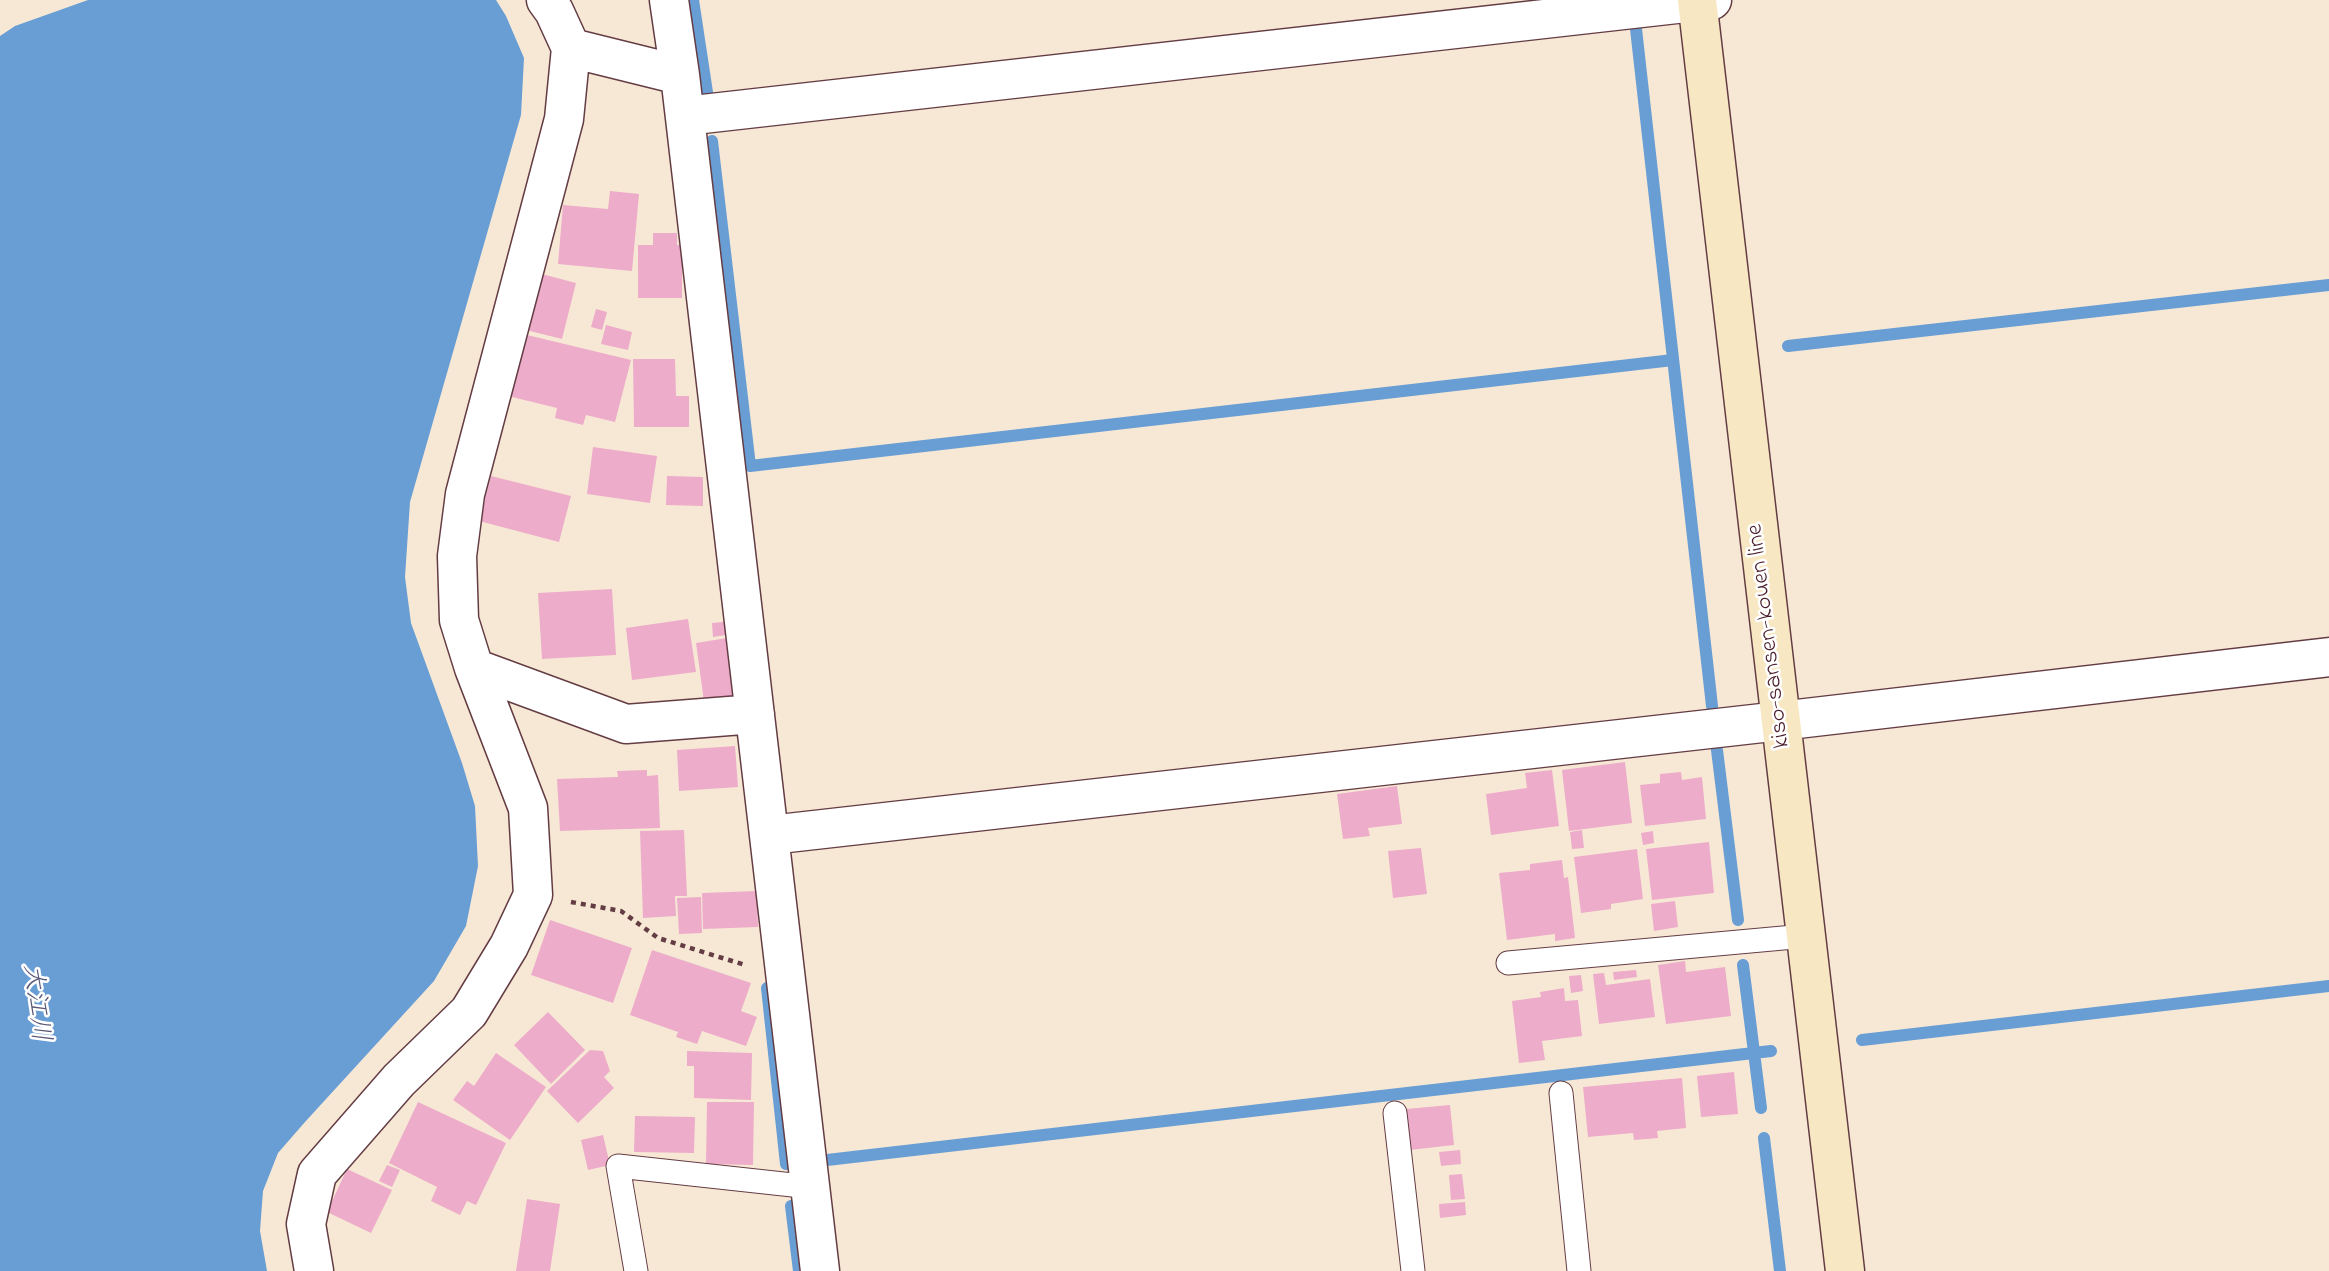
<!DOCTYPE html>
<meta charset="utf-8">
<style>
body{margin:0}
canvas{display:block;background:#f7e8d5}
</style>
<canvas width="2329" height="1271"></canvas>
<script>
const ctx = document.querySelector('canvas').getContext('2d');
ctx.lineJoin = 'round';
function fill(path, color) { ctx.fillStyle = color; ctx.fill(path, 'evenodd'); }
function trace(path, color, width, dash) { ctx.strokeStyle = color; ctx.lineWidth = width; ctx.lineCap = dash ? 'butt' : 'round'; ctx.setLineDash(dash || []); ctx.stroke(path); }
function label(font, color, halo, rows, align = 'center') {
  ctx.font = font + ' "Indie Flower","Klee One",sans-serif'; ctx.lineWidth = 5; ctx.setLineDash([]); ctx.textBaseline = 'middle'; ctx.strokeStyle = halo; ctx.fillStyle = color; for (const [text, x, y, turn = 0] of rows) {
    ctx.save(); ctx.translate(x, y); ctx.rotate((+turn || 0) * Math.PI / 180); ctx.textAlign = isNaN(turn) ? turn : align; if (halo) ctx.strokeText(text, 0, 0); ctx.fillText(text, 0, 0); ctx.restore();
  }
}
const water = new Path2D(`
 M88 0H496L506 16 524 58 521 115 410 502 405 577 411 623 462 763 475 806 478 866 466 926 434 981 305 1122 278 1153 263 1191 260 1231 267 1271H0V36L15 26Z`);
const stream = new Path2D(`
 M693 0 708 99
 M1636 29 1712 706
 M712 141 750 466 1673 360
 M1788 346 2329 285
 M1717 750 1738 920
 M1743 965 1761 1108
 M767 988 786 1164
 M1862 1040 2329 986
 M1764 1138 1780 1271
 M827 1160 1771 1051
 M791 1206 799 1271`);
const building = new Path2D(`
 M610 191 639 194 632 271 558 264 563 205 608 209Z
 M653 233H677V245H682V298H638V245H653Z
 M538 273 576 283 562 339 518 328Z
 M596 309 607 312 602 330 591 327Z
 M606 325 632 332 628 350 601 344Z
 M523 334 631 360 615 422 586 415 583 425 555 418 557 408 508 396Z
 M633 359H675L676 396H689V427H634Z
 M593 447 657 456 650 503 587 494Z
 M491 476 571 496 559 542 479 521Z
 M667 476 703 477V506L666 505Z
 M612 589 616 655 542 659 538 593Z
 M688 619 696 672 632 680 626 628Z
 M724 622 726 635 713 637 712 623Z
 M727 638 736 705 705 709 696 643Z
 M735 746 738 787 679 791 677 750Z
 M1625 762 1632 823 1569 831 1562 770Z
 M647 770V776L658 775 660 828 560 831 557 779 618 777 617 771Z
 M1552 770 1559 826 1491 835 1486 794 1527 788 1525 773Z
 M1681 772 1682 780 1702 777 1706 819 1645 826 1640 785 1660 783V774Z
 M1397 786 1402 824 1368 828 1370 836 1343 839 1337 794Z
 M684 830 687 896H675L676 916 643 918 640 831Z
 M1582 830 1584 848 1572 849 1570 832Z
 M1653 831 1654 843 1643 845 1641 833Z
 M1709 842 1714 893 1652 900 1646 849Z
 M1421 848 1427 894 1393 898 1388 851Z
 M1637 849 1643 899 1611 904V909L1581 913 1574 857Z
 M1562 860 1564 878 1568 877 1575 938 1555 941V934L1507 940 1499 873 1530 870V864Z
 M757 891 758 927 703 929 702 893Z
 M701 897 702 933 679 934 677 898Z
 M1675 901 1678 927 1654 931 1651 904Z
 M550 920 632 948 613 1003 531 975Z
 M652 950 751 983 741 1011 757 1017 746 1046 702 1031 697 1044 676 1037 678 1032 630 1015Z
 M1685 961 1686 972 1725 967 1731 1016 1666 1024 1658 965Z
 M1636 970 1637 977 1614 980 1613 972Z
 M1604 973 1606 985 1650 979 1655 1017 1599 1024 1593 974Z
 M1581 975 1583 991 1571 993 1569 976Z
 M1564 988 1565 1001 1578 1000 1582 1036 1542 1041 1545 1060 1519 1063 1512 1001 1541 997 1540 992Z
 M548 1012 585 1050 551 1084 514 1045Z
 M590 1050 603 1051 610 1071 604 1077 614 1088 578 1123 547 1091Z
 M687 1051 752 1053 751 1100 694 1098V1066H687Z
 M496 1053 546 1087 510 1140 453 1100 467 1081 474 1086Z
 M1734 1072 1738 1114 1701 1117 1697 1076Z
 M1682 1078 1686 1128 1657 1131 1658 1138 1634 1140 1633 1133 1588 1137 1583 1087Z
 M418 1102 506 1143 476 1205 467 1201 460 1215 431 1201 437 1187 389 1163Z
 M707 1102H754L753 1165 706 1164Z
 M1450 1105 1454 1145 1410 1150 1406 1109Z
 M635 1116 695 1117 694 1153 634 1152Z
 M603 1135 610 1165 588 1170 581 1140Z
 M1460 1150 1461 1164 1441 1166 1439 1152Z
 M387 1165 400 1170 392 1187 379 1181Z
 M347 1169 392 1190 371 1233 327 1212Z
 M1462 1174 1465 1199 1451 1200 1449 1175Z
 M527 1199 560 1204 550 1271H516Z
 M1465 1202 1466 1215 1440 1218 1439 1204Z`);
const path = new Path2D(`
 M571 902 621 911 658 938 745 965`);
const lane = new Path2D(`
 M1508 963 1805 936
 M1561 1093 1579 1271
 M1395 1113 1413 1271
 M636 1271 618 1166 811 1187`);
const street = new Path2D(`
 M669 0 680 75 820 1271
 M571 48 680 75
 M685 116 1712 0
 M474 668 626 724 755 714
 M770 835 1780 721 2329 657
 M314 1271 306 1224 317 1174 399 1080 469 1012 509 946 533 895 528 808 474 668 459 620 457 556 465 494 564 119 571 48 554 11 546 0`);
const secondary = new Path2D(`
 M1697 0 1845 1271`);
const streetNames = [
 ["kiso-sansen-kouen line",1770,636,-97]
];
const waterNames = [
 ["大江川",34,1003,83]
];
fill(water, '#699ed5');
trace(stream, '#699ed5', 12);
fill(building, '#edacca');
trace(lane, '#643d44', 25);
trace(street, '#643d44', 41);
trace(secondary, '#643d44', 41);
trace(path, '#643d44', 4.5, [5, 5]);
trace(lane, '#fff', 23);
trace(street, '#fff', 38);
trace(secondary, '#f7e8c3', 38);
label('24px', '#4a1f2b', '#fff', streetNames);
label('italic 26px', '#585877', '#fff', waterNames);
</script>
